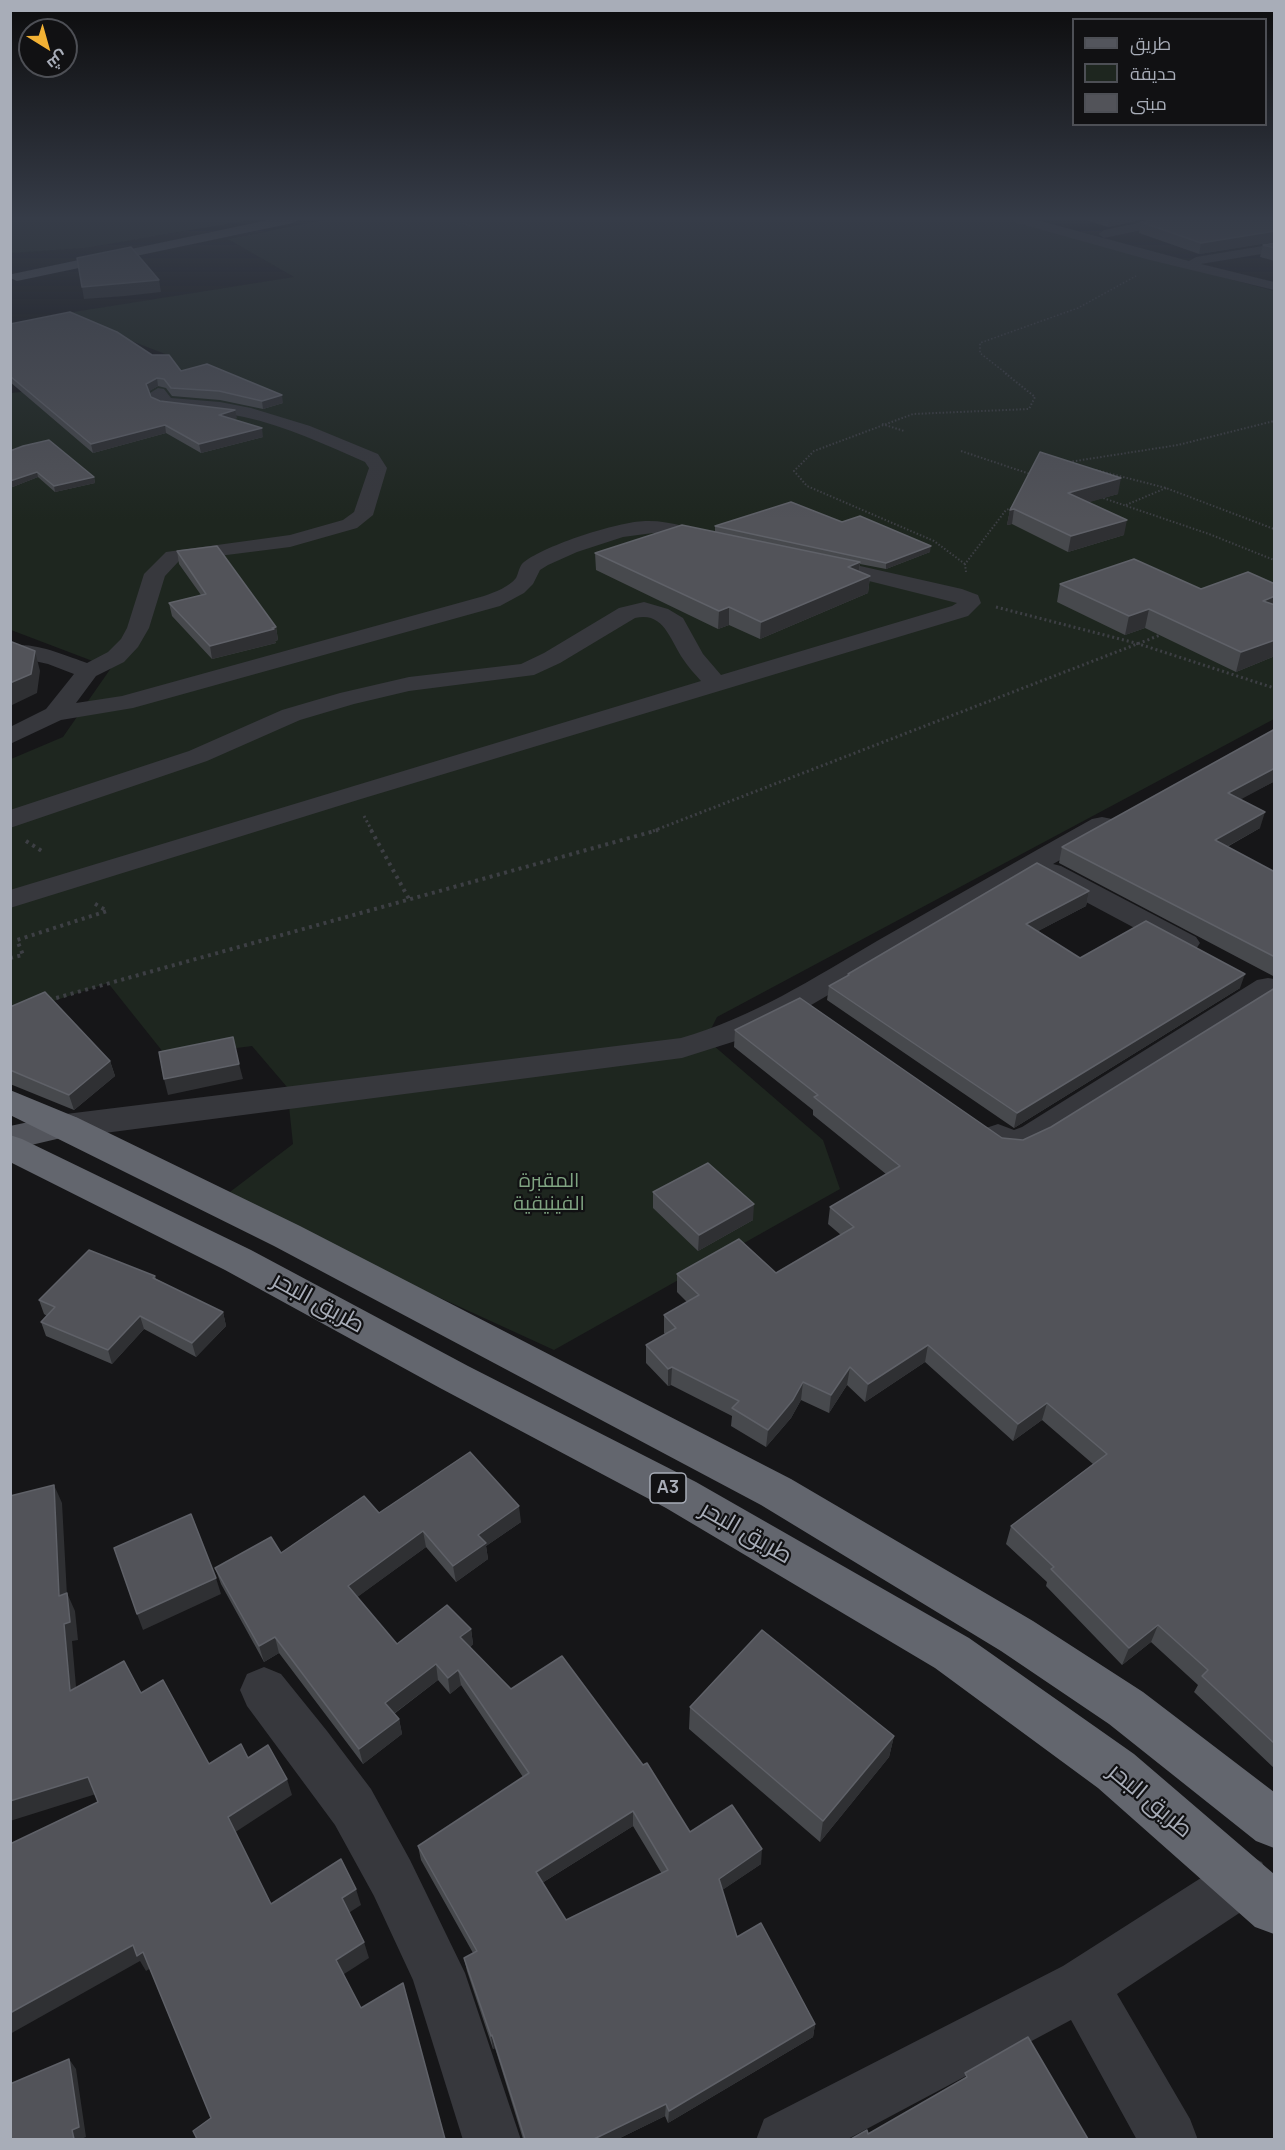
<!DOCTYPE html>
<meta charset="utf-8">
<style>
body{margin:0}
#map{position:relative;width:1285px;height:2150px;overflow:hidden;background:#161618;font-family:Manrope,Cairo,sans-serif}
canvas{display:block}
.frame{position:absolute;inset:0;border:12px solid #a8adb8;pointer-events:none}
.legend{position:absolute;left:1072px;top:18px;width:195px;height:108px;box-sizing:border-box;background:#111113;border:2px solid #4d4f55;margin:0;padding:8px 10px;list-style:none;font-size:18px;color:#a8adb8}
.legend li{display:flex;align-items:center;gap:12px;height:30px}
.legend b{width:30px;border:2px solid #4d4f55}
.north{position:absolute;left:18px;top:18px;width:60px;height:60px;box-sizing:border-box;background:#111113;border:2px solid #4d4f55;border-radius:50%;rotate:143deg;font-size:16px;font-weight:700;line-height:24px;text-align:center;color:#a8adb8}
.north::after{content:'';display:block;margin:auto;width:21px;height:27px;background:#f2b134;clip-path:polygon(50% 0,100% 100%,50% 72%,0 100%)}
</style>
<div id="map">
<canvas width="1285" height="2150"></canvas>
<div class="frame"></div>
<ul class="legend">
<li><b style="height:8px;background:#53555c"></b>طريق</li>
<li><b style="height:16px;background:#1e261f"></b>حديقة</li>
<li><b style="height:16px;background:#525359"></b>مبنى</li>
</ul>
<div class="north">ش</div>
</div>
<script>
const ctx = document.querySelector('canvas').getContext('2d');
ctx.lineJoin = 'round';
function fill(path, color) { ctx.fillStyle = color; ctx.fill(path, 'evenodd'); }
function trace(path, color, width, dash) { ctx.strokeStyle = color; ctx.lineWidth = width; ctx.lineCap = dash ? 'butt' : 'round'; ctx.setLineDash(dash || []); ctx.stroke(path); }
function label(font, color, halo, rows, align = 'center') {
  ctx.font = font + ' Manrope,Cairo,sans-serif'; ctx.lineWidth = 4.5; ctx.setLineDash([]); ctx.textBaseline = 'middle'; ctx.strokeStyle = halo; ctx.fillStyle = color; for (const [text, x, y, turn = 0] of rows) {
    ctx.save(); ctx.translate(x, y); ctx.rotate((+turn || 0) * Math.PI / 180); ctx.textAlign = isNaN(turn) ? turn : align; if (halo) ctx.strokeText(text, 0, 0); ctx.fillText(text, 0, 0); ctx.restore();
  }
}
const green = new Path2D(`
 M11 219H255L85 248 11 253Z
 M330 219H1008L1274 291V719L717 1017 706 1039 823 1140 840 1189 554 1350 222 1198 293 1144 287 1087 252 1046 167 1057 108 983 11 1015V759L63 737 111 668 11 630V393L31 391 168 355 61 314 294 277 228 239Z`);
const pathFar3 = new Path2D(`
 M449 219 473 227
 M1007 374 980 353V343L1078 308 1136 276`);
const pathFar2 = new Path2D(`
 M882 424 904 431
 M961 451 1033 475
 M1069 462 1178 445 1274 421
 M1096 470 1166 488 1274 529
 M1100 497 1209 534 1274 560
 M1126 505 1166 488
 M965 564 934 541 807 486 794 471 814 451 913 414 1029 409 1035 397 1005 373
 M966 572 965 564 1006 510 1015 507`);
const pathFar1 = new Path2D(`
 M996 607 1139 644 1274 688
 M364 816 372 831
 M653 831 1163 634`);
const path = new Path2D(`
 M371 830 409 899
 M26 841 45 853
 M10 958 23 955 17 940 107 911 92 902
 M49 1000 658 830`);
const minor = new Path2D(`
 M1012 219H1033L1189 261 1196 257 1274 244V252L1201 264 1274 282V290L1146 259 1014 222Z
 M1157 219H1183L1177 223 1104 238 1098 234 1104 230Z
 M158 388 164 389 171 398 220 402 251 408 310 426 378 454 387 468 373 515 357 528 290 547 179 561 165 576 149 628 138 647 124 662 96 676 76 703 122 696 484 596C495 592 509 587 516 578 519 572 519 566 524 562 546 545 617 522 645 521 669 520 694 529 717 535L720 539 717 543 710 545 653 533 623 537 577 552 548 565 540 570 533 584 524 593 500 606 133 708 61 720 10 744V727L46 709 74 674 48 664 12 656V646C32 641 67 656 87 663L108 652 121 639 127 628 144 574 166 552 290 535 343 520 354 512 369 468 365 462C326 445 286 426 244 417 217 411 189 413 162 407L155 404 150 393Z
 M816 556 962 589 978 595 981 603 968 616 361 799 10 908V890L701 681C695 674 688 667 683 659 670 640 664 611 635 618L560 663 534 675 409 691 354 704 300 720 207 761 10 828V810L189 751 282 710 340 693 409 677 521 664 544 653 619 608 644 602 668 609 683 618 703 654 721 675 952 606 957 603 809 566 806 562 809 558Z
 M1102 817 1112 819 1116 825 1112 831 1053 864 1061 866 1196 937 1200 943 1196 949 1185 952 1174 949 1041 878 1037 873 794 1015 745 1038 682 1058 66 1138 54 1134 49 1126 54 1118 66 1114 681 1038C752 1018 814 978 877 941 949 900 1020 859 1092 819Z
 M1268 978 1274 979V997L1046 1143C1020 1157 1000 1167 981 1136L986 1128 998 1124 1014 1130 1022 1127 1257 980Z
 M264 1667 281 1674 327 1731 371 1789 410 1860 465 1973 521 2140H463L413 1980 374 1896 335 1825 247 1706 240 1690 247 1674Z
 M1244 1854 1262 1862 1270 1880 1262 1898 1117 1994 1190 2119 1198 2140H1137L1071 2020 846 2140H756L764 2119 1063 1966 1226 1862Z`);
const major = new Path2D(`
 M273 219H299L293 223 17 281 10 278 12 274 17 273Z
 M66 1114 78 1118 83 1126 78 1134 10 1150V1126Z`);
const highway = new Path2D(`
 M10 1090 78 1118 300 1226 791 1479 1033 1621 1143 1692 1274 1792V1848L1256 1841 1109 1724 1001 1651 761 1505 274 1246 10 1115Z
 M10 1135 22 1139 251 1250 468 1366 696 1482 969 1638 1134 1754 1274 1874V1934L1255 1927 1098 1788 935 1668 666 1508 440 1388 225 1270 10 1162Z`);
const wall = new Path2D(`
 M1083 219H1144L1108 227Z
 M1275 219V243L1274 242 1199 254 1139 233 1141 222Z
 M1275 243V261L1260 257 1263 245Z
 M10 324 152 355 181 371 283 403 263 409 220 400 172 396 166 388 158 386 149 391 151 397 160 401 237 418 233 419 263 437 201 453 166 433 93 453 10 382Z
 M10 451 94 477 95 483 55 492 38 477 10 488Z
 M1040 452 1118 494 1088 502 1124 535 1068 552 1012 524 1007 525 1010 510Z
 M842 522 930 552 886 569 860 564 859 572 870 576 868 593 760 639 729 625 718 629 596 570 595 553 715 532V526Z
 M177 551 276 627 278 640 275 641 276 643 212 659 172 616 169 603 201 595 179 564Z
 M1060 584 1201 589 1275 584V656L1236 672 1145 628 1125 635 1057 602Z
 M1275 729V781L1240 799 1260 828 1227 847 1275 872V977L1059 863 1062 847Z
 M1089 891 1086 906 1038 931 1080 958 1240 988 1014 1128 827 1000 829 986 847 976 848 974Z
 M1275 988V1769L1194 1692 1198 1685 1151 1642 1122 1665 1046 1586 1047 1582 1006 1544 1011 1526 1093 1464 1042 1420 1013 1441 925 1362 865 1402 847 1385 829 1413 801 1400 791 1418 766 1447 731 1426 732 1416 671 1385 668 1386 646 1363V1345L665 1334 664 1333V1315L687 1302 677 1292V1274L776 1273 841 1235 828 1224 830 1207 886 1174 813 1115V1110L734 1047 735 1030 1002 1138 1023 1140 1051 1127Z
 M10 1007 110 1061 115 1076 74 1110 10 1084Z
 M653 1192 753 1220 698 1251 653 1208Z
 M155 1276 156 1279 223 1312 226 1326 196 1357 144 1329 112 1364 46 1336 41 1322 47 1316 44 1314 39 1300Z
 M379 1513 521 1522 486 1546 488 1559 456 1582 426 1547 357 1597 397 1644 471 1629 473 1644 470 1647 511 1689 690 1832 761 1864 722 1890 737 1937 815 2024 813 2037 668 2123 665 2116 618 2139H523L495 2048 493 2049 467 1971 464 1958 473 1953 421 1860 418 1846 523 1777 461 1685 450 1694 438 1680 394 1714 399 1719 402 1734 363 1764 279 1653 264 1662 221 1584 215 1568 281 1553ZM633 1826 662 1874 566 1920 542 1883Z
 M690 1707 894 1736 889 1757 820 1842 689 1729Z`);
const shadedWall = new Path2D(`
 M1109 219H1144L1108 227Z
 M1275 231 1274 242 1199 254 1201 243Z
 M159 280 161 292 125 296 84 299 82 287Z
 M157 378 158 386 148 392 146 384Z
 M282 395 283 403 263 409 262 401Z
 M235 410 237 418 220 423 219 415Z
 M165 425 166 433 93 453 91 444Z
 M262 428 263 437 201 453 199 444Z
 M37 472 38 477 10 488V481Z
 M94 477 95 483 55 492 54 486Z
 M1121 478 1118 494 1066 509 1068 493Z
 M1014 509 1012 524 1007 525 1010 510Z
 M1127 520 1124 535 1068 552 1071 536Z
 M931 546 930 552 886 569V563Z
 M860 562 858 579 848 567Z
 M870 576 868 593 760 639 761 622Z
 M1275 596V613L1263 601Z
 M729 607V625L718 629 719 611Z
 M1149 609 1145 628 1125 635 1129 616Z
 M276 627 278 640 275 641 276 643 212 659 210 646Z
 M1275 640V656L1236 672 1241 652Z
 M35 651 40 671 37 693 10 706V683Z
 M1275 768V781L1223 809 1228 793Z
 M1265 812 1260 828 1210 856 1215 840Z
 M1089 891 1086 906 1023 939 1026 924Z
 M1245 974 1240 988 1014 1128 1017 1113Z
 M110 1061 115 1076 74 1110 69 1095Z
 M239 1064 243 1079 168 1095 164 1079Z
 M754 1204 753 1220 698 1251 699 1235Z
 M223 1312 226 1326 196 1357 192 1343Z
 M140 1316 144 1329 112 1364 108 1350Z
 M928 1345 925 1362 865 1402 868 1384Z
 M672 1367 671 1385 668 1386V1369Z
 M850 1367 847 1385 829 1413 831 1395Z
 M803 1382 801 1400 791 1418 766 1447 768 1430Z
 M1047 1403 1042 1420 1013 1441 1018 1424Z
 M54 1485 62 1503 68 1614 59 1596Z
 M519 1506 521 1522 486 1546 488 1559 456 1582 453 1566 478 1535Z
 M423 1531 426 1547 352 1601 348 1586Z
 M216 1578 221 1594 143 1630 137 1614Z
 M67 1593 75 1611 78 1640 72 1641 78 1709 70 1691 64 1624Z
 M1158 1625 1151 1642 1122 1665 1129 1648Z
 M471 1629 473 1644 463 1653 460 1637Z
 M275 1637 279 1653 264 1662 259 1646Z
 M436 1664 438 1680 388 1718 385 1703Z
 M458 1670 461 1685 450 1694 448 1678Z
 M399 1719 402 1734 363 1764 359 1749Z
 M894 1736 889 1757 820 1842 823 1821Z
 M88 1777 96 1794 10 1821V1801Z
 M287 1779 292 1795 234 1833 228 1817Z
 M633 1811V1826L537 1886 536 1872Z
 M762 1849 761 1864 718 1893 719 1879Z
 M356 1889 361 1905 347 1914 342 1898Z
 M364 1942 369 1958 341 1976 336 1960Z
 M133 1945 143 1952 151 1968 146 1971 140 1961 10 2034V2013Z
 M815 2024 813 2037 668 2123 669 2111Z
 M492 2035 495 2048 493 2049 491 2036Z
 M69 2059 76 2069 86 2137 81 2139H74L72 2130Z
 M666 2104 665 2116 618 2139H594Z`);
const building = new Path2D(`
 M1154 219H1275V231L1201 243 1141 222Z
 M1275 243V248L1263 245Z
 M131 247 159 280 82 287 77 258Z
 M70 312 117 332 152 355H169L181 371 207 364 282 395 262 401 219 391 171 388 164 379 157 378 146 384 151 397 160 401 235 410 219 415 262 428 199 444 165 425 91 444 10 376V324Z
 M49 440 94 477 54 486 37 472 10 481V451L23 446Z
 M1040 452 1121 478 1068 493 1127 520 1071 536 1014 509 1010 510Z
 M791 502 842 522 860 516 931 546 886 563 715 526Z
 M682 525 860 562 848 567 870 576 761 622 729 607 719 611 595 553Z
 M217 546 276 627 272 628 274 629 210 646 169 603 206 594 177 551Z
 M1134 559 1201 589 1248 572 1275 584V596L1263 601 1275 605V640L1241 652 1149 609 1129 616 1060 584Z
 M12 642 35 651 31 674 10 683V643Z
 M1275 729V768L1228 793 1265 812 1215 840 1275 872V957L1062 847Z
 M1037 863 1089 891 1026 924 1080 958 1146 921 1245 974 1017 1113 829 986 849 975 848 974Z
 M1275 988V1744L1202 1676 1208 1670 1158 1625 1129 1648 1051 1569 1054 1567 1011 1526 1107 1454 1047 1403 1018 1424 928 1345 868 1384 850 1367 831 1395 803 1382 793 1400 768 1430 732 1408 739 1401 672 1367 668 1369 646 1345 676 1328 664 1315 699 1295 677 1274 739 1239 776 1273 854 1227 830 1207 900 1166 814 1097 818 1095 735 1030 800 998 1002 1138 1023 1140 1051 1127Z
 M45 992 110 1061 69 1095 10 1070V1007Z
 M233 1037 239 1064 164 1079 159 1052Z
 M708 1163 754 1204 699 1235 653 1192Z
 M89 1250 155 1276 153 1278 223 1312 192 1343 140 1316 108 1350 41 1322 55 1307 39 1300Z
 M470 1452 519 1506 478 1535 486 1543 453 1566 423 1531 348 1586 397 1644 447 1605 471 1629 460 1637 511 1689 562 1656 643 1765 647 1763 690 1832 732 1805 762 1849 719 1879 737 1937 761 1923 815 2024 669 2111 666 2104 594 2139H525L492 2035 491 2036 464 1958 477 1951 418 1846 529 1773 458 1670 448 1678 436 1664 385 1703 399 1719 359 1749 275 1637 259 1646 215 1568 271 1537 281 1553 364 1496 379 1513ZM633 1811 668 1870 566 1920 536 1872Z
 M54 1485 59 1596 67 1593 70 1622 64 1624 70 1691 124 1661 141 1693 163 1680 209 1764 241 1744 248 1758 268 1745 287 1779 228 1817 271 1904 341 1859 356 1889 342 1898 364 1942 336 1960 361 2008 403 1983 445 2139H197L193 2131 211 2118 143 1952 137 1956 133 1945 10 2013V1844L98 1802 88 1777 10 1801V1496Z
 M191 1514 216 1578 137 1614 114 1548Z
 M762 1630 894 1736 823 1821 690 1707Z
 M1028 2037 1088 2139H851L867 2130 868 2134 967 2077 965 2073Z
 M69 2059 79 2127 72 2130 74 2139H10V2084Z`);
const shields = [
 [668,1488,36]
];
const shieldNames = [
 ["A3",668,1488]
];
const parkNames = [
 ["المقبرة",549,1181],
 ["الفينيقية",549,1204]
];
const nearStreetnames = [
 ["طريق البحر",318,1303,29],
 ["طريق البحر",746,1533,30],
 ["طريق البحر",1150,1801,40]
];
fill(green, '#1e261f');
trace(pathFar3, '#3d3f44', 1.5, [1.5, 2]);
trace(pathFar2, '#3d3f44', 2, [1.5, 2]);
trace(pathFar1, '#3d3f44', 3, [2, 3]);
trace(path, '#3d3f44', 4, [3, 4.5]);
fill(minor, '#37383d');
fill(major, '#53555c');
fill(highway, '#63666e');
fill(wall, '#47494d');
fill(shadedWall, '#2f3033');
fill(building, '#525359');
trace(building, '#5f6168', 1.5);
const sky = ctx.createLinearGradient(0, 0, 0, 520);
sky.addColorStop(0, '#0c0c0d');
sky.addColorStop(0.42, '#363c48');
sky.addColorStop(1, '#363c4800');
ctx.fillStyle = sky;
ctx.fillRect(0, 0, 1285, 520);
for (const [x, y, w] of shields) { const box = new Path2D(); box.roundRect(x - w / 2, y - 15, w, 30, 4.5); ctx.fillStyle = '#111113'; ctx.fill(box); trace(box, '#a8adb8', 1.5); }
label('bold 18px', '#a8adb8', null, shieldNames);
label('20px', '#7fa381', '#111113', parkNames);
label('24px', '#a8adb8', '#111113', nearStreetnames);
</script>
